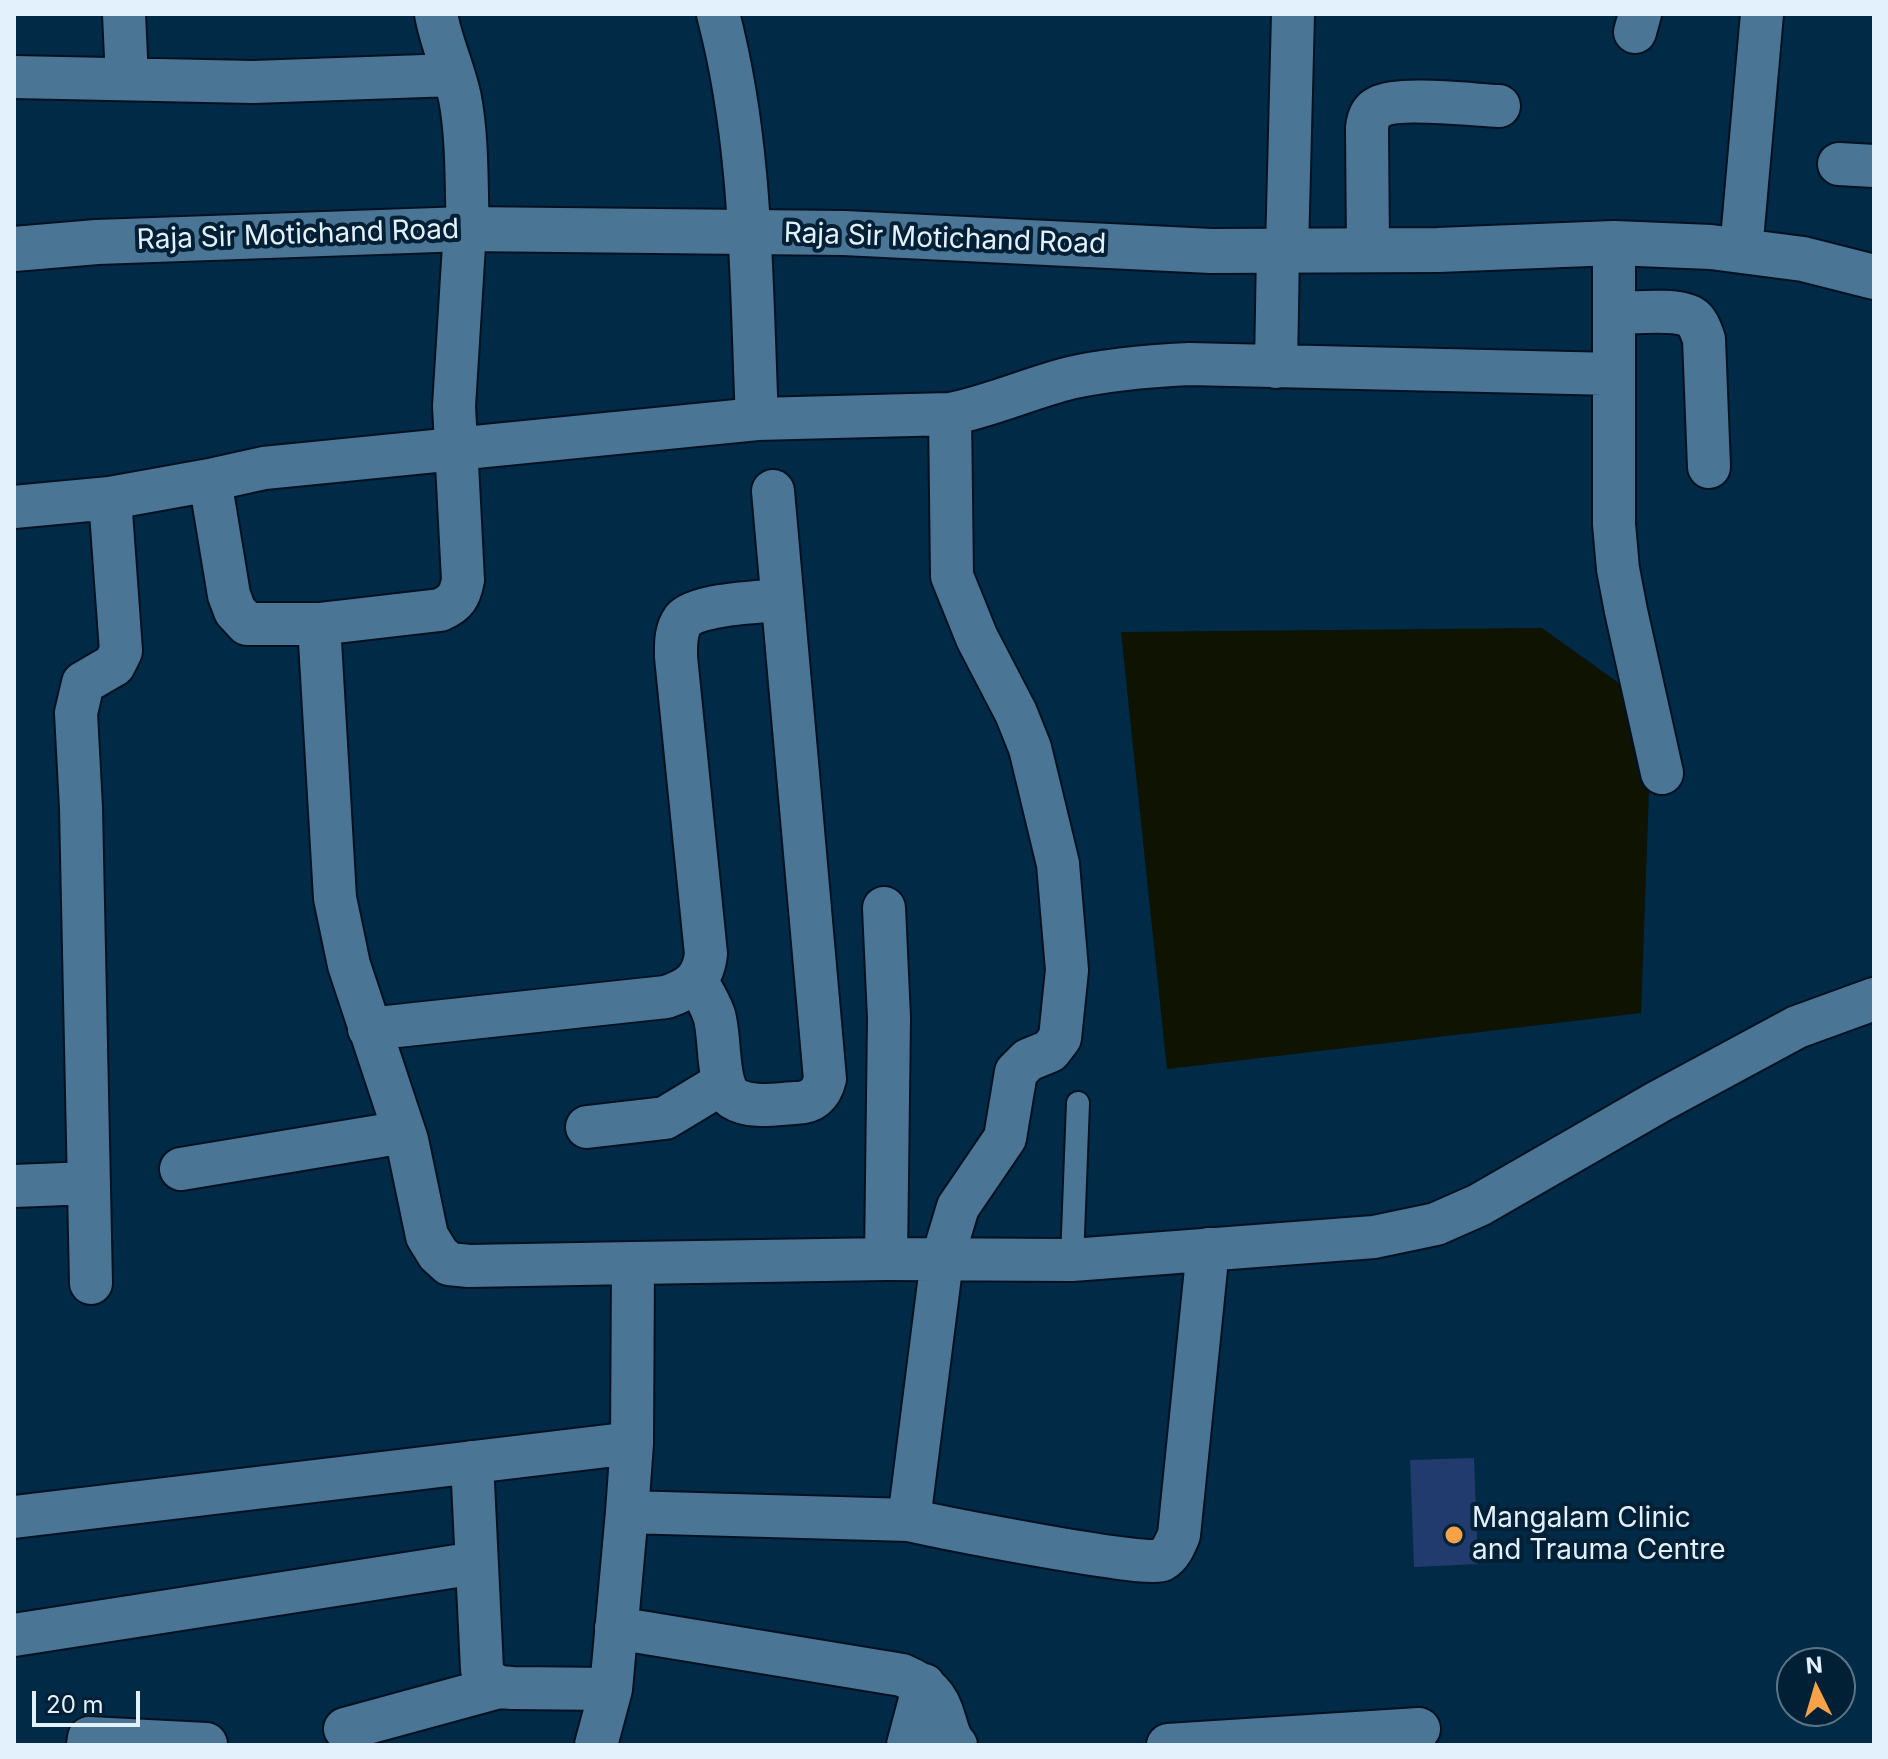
<!DOCTYPE html>
<style>
body{margin:0}
#map{position:relative;width:1888px;height:1759px;overflow:hidden;background:#002a46;font-family:Inter,sans-serif}
canvas{display:block}
.frame{position:absolute;inset:0;border:16px solid #e3f1fc;pointer-events:none}
.north{position:absolute;left:1776px;top:1647px;width:80px;height:80px;box-sizing:border-box;background:#012036;border:2px solid #5b7485;border-radius:50%;rotate:355deg;font-size:22px;font-weight:700;line-height:32px;text-align:center;color:#e3f1fc}
.north::after{content:'';display:block;margin:auto;width:28px;height:36px;background:#f7a149;clip-path:polygon(50% 0,100% 100%,50% 72%,0 100%)}
.scale{position:absolute;left:32px;top:1691px;width:108px;height:36px;box-sizing:border-box;border:4px solid #e3f1fc;border-top:0;padding-left:10px;font-size:24px;line-height:28px;white-space:nowrap;color:#e3f1fc;-webkit-text-stroke:6px #012036;paint-order:stroke}
</style>
<div id="map">
<canvas width="1888" height="1759"></canvas>
<div class="frame"></div>
<div class="north">N</div>
<div class="scale">20 m</div>
</div>
<script>
const ctx = document.querySelector('canvas').getContext('2d');
ctx.lineJoin = 'round';
function fill(path, color) { ctx.fillStyle = color; ctx.fill(path, 'evenodd'); }
function trace(path, color, width, dash) { ctx.strokeStyle = color; ctx.lineWidth = width; ctx.lineCap = dash ? 'butt' : 'round'; ctx.setLineDash(dash || []); ctx.stroke(path); }
function label(font, color, halo, rows, align = 'center') {
  ctx.font = font + ' Inter,sans-serif'; ctx.lineWidth = 8; ctx.setLineDash([]); ctx.textBaseline = 'middle'; ctx.strokeStyle = halo; ctx.fillStyle = color; for (const [text, x, y, turn = 0] of rows) {
    ctx.save(); ctx.translate(x, y); ctx.rotate((+turn || 0) * Math.PI / 180); ctx.textAlign = isNaN(turn) ? turn : align; if (halo) ctx.strokeText(text, 0, 0); ctx.fillText(text, 0, 0); ctx.restore();
  }
}
const water = new Path2D(`
 M1542 628 1652 707 1641 1013 1167 1069 1121 632Z`);
const building = new Path2D(`
 M1474 1458 1478 1564 1414 1567 1410 1460Z`);
const lane = new Path2D(`
 M1072 1260 1078 1103`);
const street = new Path2D(`
 M124 14 127 79
 M436 14C441 43 454 69 460 98 468 141 466 186 468 230
 M718 14C753 145 751 285 757 419
 M1635 32 1640 14
 M14 77 253 82 453 75
 M1839 164 1874 166
 M1614 243V524L1618 569 1626 611 1662 773
 M1287 250 1293 14
 M1368 250 1367 128C1368 119 1370 111 1379 107 1398 96 1474 105 1499 106
 M1741 251 1762 14
 M1614 313C1632 313 1676 308 1691 317 1698 321 1701 331 1704 339L1709 467
 M1276 367 1278 250
 M950 414 952 576 977 638 1016 713 1030 748 1058 864 1067 970 1060 1038 1050 1051 1028 1060 1016 1072 1005 1138 958 1207 942 1260 909 1520C940 1527 1146 1568 1162 1560 1171 1555 1175 1544 1179 1535L1208 1249
 M210 480 264 468 757 419 950 414C991 406 1030 388 1070 378 1109 369 1149 366 1189 364L1614 374
 M14 507 110 498 210 480 229 595 235 611 247 624H319L335 898 349 965 407 1140 427 1236 438 1254 449 1264 469 1266 633 1263
 M319 624 440 610C456 603 460 596 463 580L454 406 465 229
 M884 908 889 1018 886 1259
 M697 982C703 992 710 1003 714 1015 721 1036 716 1087 733 1098 750 1109 776 1104 795 1103 812 1103 821 1095 825 1079L773 491
 M369 1029 666 997C690 989 703 980 706 954L676 657C676 645 675 631 683 620 696 604 760 602 782 600
 M587 1127 665 1118 723 1083
 M181 1169 404 1132
 M14 1186 89 1183
 M91 1283 81 808 76 713 83 683 114 665 121 651 110 498
 M472 1462 482 1669 485 1679 499 1687 512 1688 611 1689
 M627 1512 909 1520
 M14 1517 632 1443
 M616 1628 902 1675C927 1686 938 1694 945 1721 948 1730 949 1738 956 1745
 M14 1635 476 1563
 M345 1729 499 1687
 M88 1745 89 1738 206 1744
 M596 1745 611 1689 627 1512 632 1443 633 1263 886 1259 1072 1260 1374 1237 1436 1224 1479 1205 1658 1102 1797 1027 1874 999
 M908 1745 924 1685
 M1168 1745 1419 1729`);
const secondary = new Path2D(`
 M14 249 97 242 465 229 844 233 1211 251 1438 250 1614 243 1711 247 1803 259 1874 277`);
const markers = [
 [1454,1535,10,"#f7a149"]
];
const streetNames = [
 ["Raja Sir Motichand Road",298,235,-2],
 ["Raja Sir Motichand Road",945,239,2]
];
const poiNames = [
 ["Mangalam Clinic",1472,1519],
 ["and Trauma Centre",1472,1551]
];
fill(water, '#0e1302');
fill(building, '#213b6f');
trace(lane, '#001221', 26);
trace(street, '#001221', 46);
trace(secondary, '#001221', 48);
trace(lane, '#4b7595', 22);
trace(street, '#4b7595', 42);
trace(secondary, '#4b7595', 44);
for (const [x, y, r, color] of markers) { const dot = new Path2D(); dot.arc(x, y, r, 0, 2 * Math.PI); ctx.fillStyle = color; ctx.fill(dot); trace(dot, '#012036', 3); }
label('28px', '#e3f1fc', '#012036', streetNames);
label('28px', '#e3f1fc', '#012036', poiNames, 'left');
</script>
